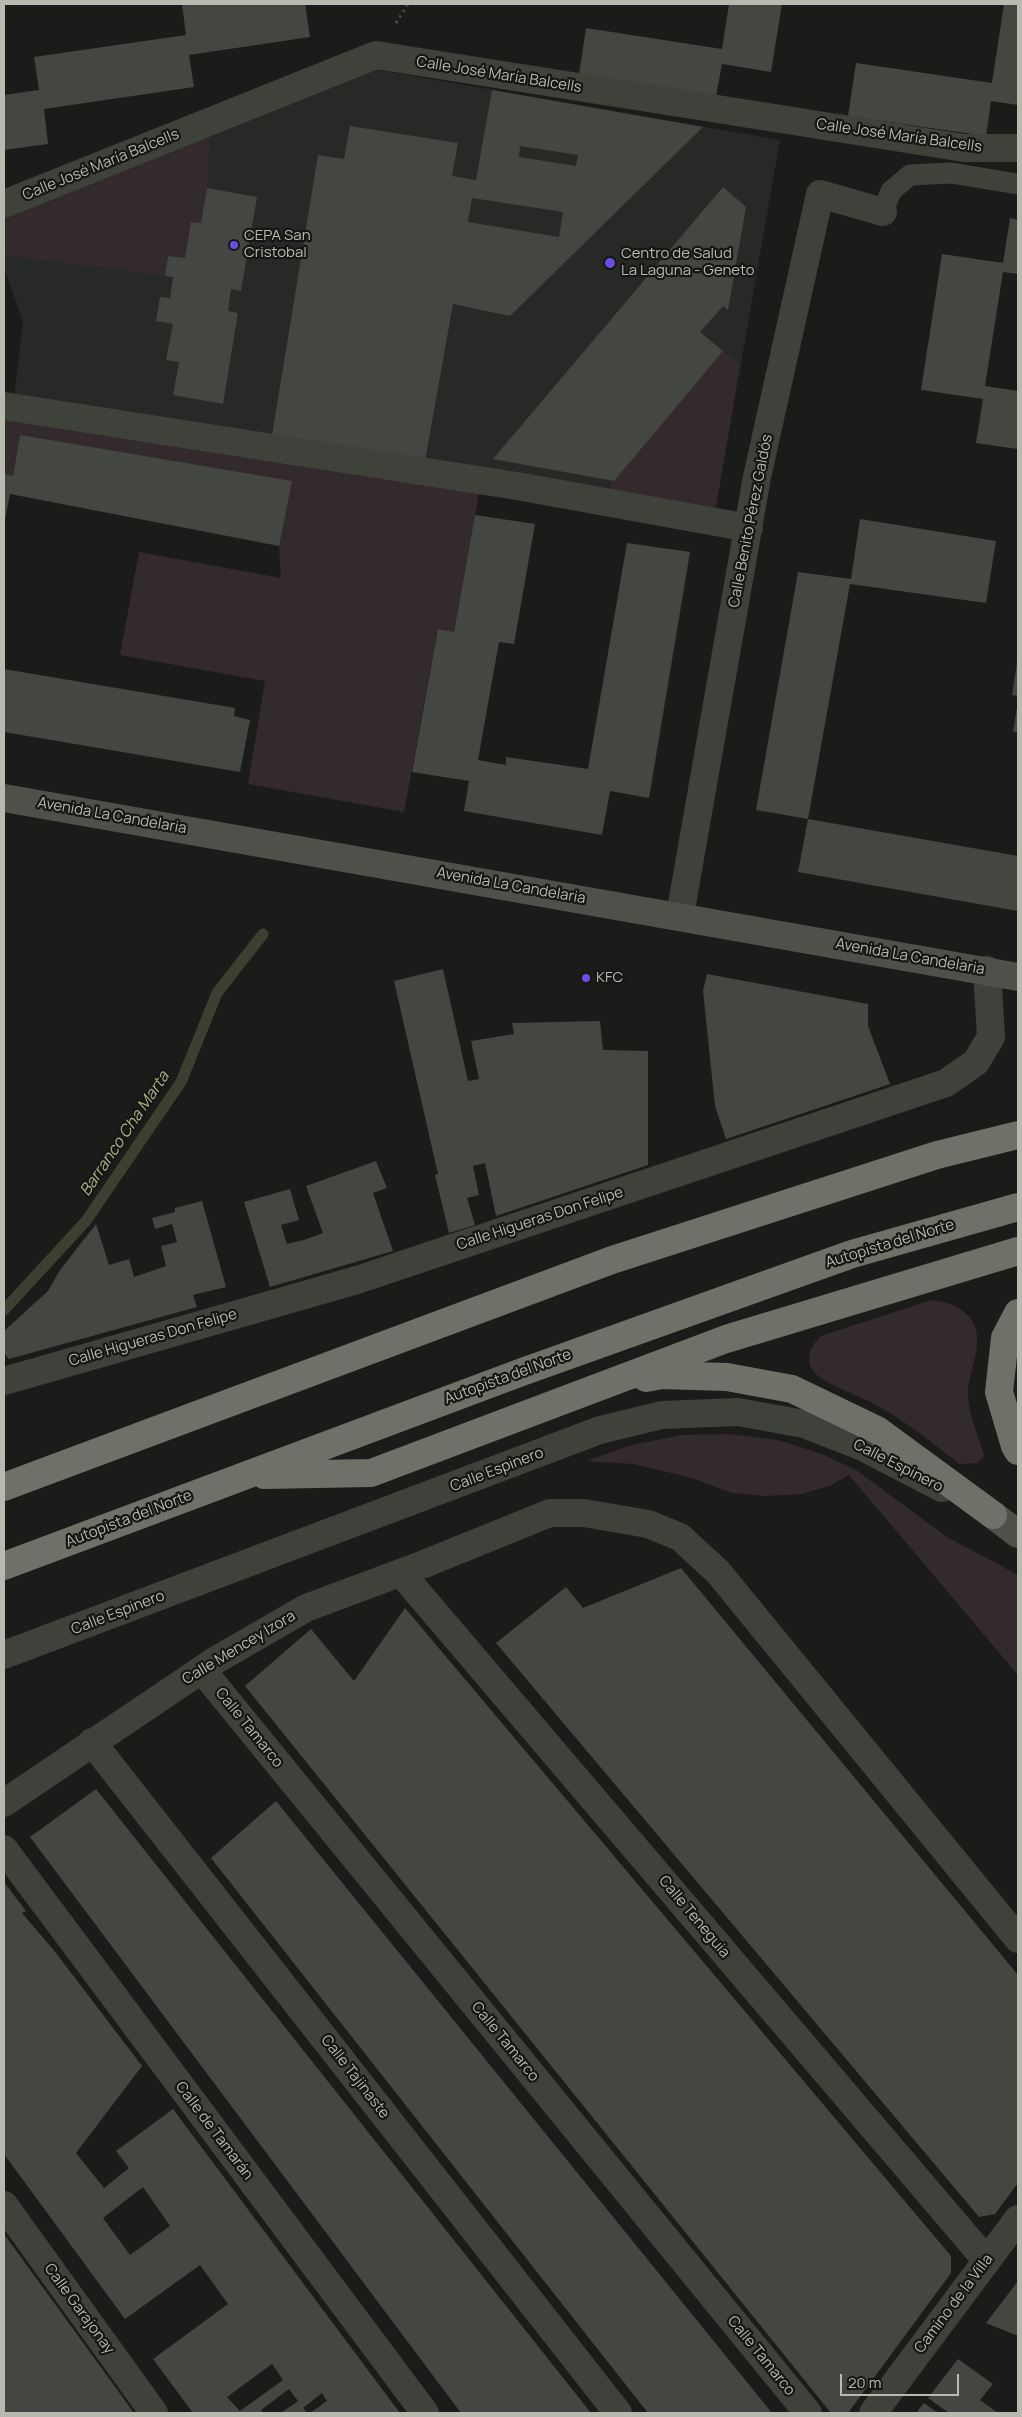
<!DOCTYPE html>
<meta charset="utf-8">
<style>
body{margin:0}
#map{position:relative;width:1022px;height:2417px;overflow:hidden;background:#1b1c1a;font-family:Manrope,sans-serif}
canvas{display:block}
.frame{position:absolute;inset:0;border:5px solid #b7baae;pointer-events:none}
.scale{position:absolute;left:840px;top:2374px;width:119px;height:22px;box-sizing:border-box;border:2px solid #b7baae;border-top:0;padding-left:6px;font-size:15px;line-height:18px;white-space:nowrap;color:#b7baae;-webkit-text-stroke:4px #161715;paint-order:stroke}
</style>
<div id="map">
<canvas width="1022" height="2417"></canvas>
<div class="frame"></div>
<div class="scale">20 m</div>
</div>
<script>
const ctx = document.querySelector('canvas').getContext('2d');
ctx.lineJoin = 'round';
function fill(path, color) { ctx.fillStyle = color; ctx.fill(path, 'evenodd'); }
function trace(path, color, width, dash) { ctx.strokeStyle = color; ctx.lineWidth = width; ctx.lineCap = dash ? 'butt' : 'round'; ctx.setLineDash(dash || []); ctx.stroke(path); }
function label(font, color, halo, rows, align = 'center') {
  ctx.font = font + ' Manrope,sans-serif'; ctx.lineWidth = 4.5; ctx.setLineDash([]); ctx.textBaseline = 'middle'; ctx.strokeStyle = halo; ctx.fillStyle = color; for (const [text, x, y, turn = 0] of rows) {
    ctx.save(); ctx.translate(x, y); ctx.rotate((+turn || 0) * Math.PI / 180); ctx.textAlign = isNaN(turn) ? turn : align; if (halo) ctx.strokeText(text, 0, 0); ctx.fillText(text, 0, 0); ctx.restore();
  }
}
const built = new Path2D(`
 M373 69 780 140 715 512 14 398 23 322 4 267V219Z`);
const green = new Path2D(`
 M210 136 207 188 201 223 191 222 185 258 168 256 165 276 4 255V219Z
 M723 351 740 365 715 512 610 494 612 480Z
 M4 419 479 493 454 632 438 629 404 812 248 784 265 681 120 655 139 552 281 578 279 546 20 435 13 476 4 474Z
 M931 1300C955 1302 980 1315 977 1344 976 1361 968 1376 968 1393 968 1415 979 1435 984 1456L978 1463 960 1464C933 1444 906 1421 876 1405 861 1396 826 1385 815 1373 804 1361 810 1346 821 1336Z
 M730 1434 778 1440 822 1454 856 1470 947 1537 1018 1575V1675L849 1475 829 1486 801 1494 765 1496 732 1493 692 1478 633 1464 586 1461 632 1445 682 1435Z`);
const stream = new Path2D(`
 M4 1310 86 1221 181 1082 217 993 263 934`);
const building = new Path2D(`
 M182 4H305L310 37 189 55 194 87 44 109 48 144 4 150V95L39 90 34 57 186 35Z
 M729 4H782L771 72 722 64 715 102 578 81 586 28 722 49Z
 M1004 4H1018V105L991 101 986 136 848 116 856 63 992 83Z
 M492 90 703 127 510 316 453 304 425 461 271 441 318 155 344 159 350 126 458 143 452 176 476 180ZM520 146 578 155 576 166 519 157ZM472 198 563 212 559 237 468 222Z
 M723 187 746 207 728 310 723 306 700 332 723 351 614 481 493 459Z
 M207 188 257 197 241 291 231 289 228 311 238 313 223 404 173 395 179 362 166 360 173 324 156 321 160 297 170 298 173 277 165 276 168 256 185 258 191 222 201 223Z
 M1010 218 1018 220V274L1003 272 985 386 1018 391V449L976 443 983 399 921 390 942 254 1003 263Z
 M20 435 292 481 279 546 10 494 4 524V474L13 476Z
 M475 515 535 524 514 644 499 642 478 760 506 765V757L588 769 627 543 690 552 649 798 610 791 602 835 464 811 469 781 412 772 438 629 454 632Z
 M860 519 996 541 986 603 850 584 808 819 756 810 798 572 851 579Z
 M1017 663H1018V696L1012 695Z
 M4 669 235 708 234 716 250 720 240 772 4 732Z
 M1017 708H1018V732H1013Z
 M808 819 1018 856V911L798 872Z
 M443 969 468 1081 479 1079 471 1041 514 1034 512 1023 600 1021 603 1050 648 1051V1165L496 1216 485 1163 473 1166 479 1195 467 1198 475 1225 449 1233 435 1175 438 1174 394 981Z
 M707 974 868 1004V1026L890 1084 726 1139 715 1106 703 991Z
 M376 1161 387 1188 373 1193 393 1251 270 1287 244 1202 290 1189 299 1220 281 1225 287 1244 304 1240 323 1233 306 1186Z
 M202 1201 226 1287 193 1295 197 1307 9 1359 4 1353V1331L48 1291 60 1270 96 1224 109 1265 129 1259 134 1277 166 1266 161 1246 177 1242 172 1224 155 1229 152 1218 175 1212V1208Z
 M681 1568 1018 1975V2183L995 2214 979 2217 496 1643 566 1587 583 1608Z
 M405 1608 951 2256V2273L848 2413H831L245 1686 311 1629 354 1681Z
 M96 1789 591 2413H461L30 1837Z
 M276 1801 772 2413H648L211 1858Z
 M4 1882 26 1911 22 1913 56 1953 142 2066 76 2153 104 2188 129 2168 116 2151 173 2109 400 2413H310L327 2401 322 2393 303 2408 307 2413H281L298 2401 289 2389 261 2410 263 2413H193L153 2359 228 2304 200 2265 125 2319 4 2154ZM143 2187 170 2226 130 2255 103 2218ZM272 2364 283 2380 240 2411 227 2397Z
 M4 2234 108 2377 134 2413H4Z
 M1018 2281V2336L986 2323Z
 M958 2359 993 2384 980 2400 998 2413H949L928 2398Z
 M924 2403 938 2413H916Z`);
const path = new Path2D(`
 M396 23 408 4`);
const lane = new Path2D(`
 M883 212 891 191 910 175 951 173 1018 184`);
const street = new Path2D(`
 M4 204 376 55 964 148H1018
 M4 406 517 486 749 528
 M680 915 757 477 820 194 883 212
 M4 1381 357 1280 946 1083 976 1062 991 1037 987 970
 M401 1573 987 2261
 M4 1655 600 1430 662 1415 738 1412 804 1424 863 1447 942 1488
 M202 1670 808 2413
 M92 1742 618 2413
 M4 1803 216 1660 306 1608 424 1564 550 1513H584L648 1524 680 1537 718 1572 1018 1939
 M4 1849 425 2413
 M4 2205 154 2413
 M873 2413 1018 2219`);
const secondary = new Path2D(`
 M4 798 1018 977
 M993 1515 1018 1534`);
const highway = new Path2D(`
 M1018 1313 1005 1338 999 1392 1015 1446 1018 1451
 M646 1378 662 1375 727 1377 792 1389 877 1430 993 1515
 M264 1475 371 1473 726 1339 1018 1251
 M4 1487 612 1260 937 1155 1018 1135
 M4 1566 522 1372 852 1254 1018 1207`);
const markers = [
 [234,245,5,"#6c4ce2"],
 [610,263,6,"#6c4ce2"],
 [586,978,5,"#6c4ce2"]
];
const streetNames = [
 ["Calle José María Balcells",499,75,9],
 ["Calle José María Balcells",899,136,8],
 ["Calle José María Balcells",101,165,-22],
 ["Calle Benito Pérez Galdós",751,521,-79],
 ["Avenida La Candelaria",112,816,10],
 ["Avenida La Candelaria",511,886,10],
 ["Avenida La Candelaria",910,957,10],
 ["Calle Higueras Don Felipe",540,1219,-18],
 ["Autopista del Norte",890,1244,-17],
 ["Calle Higueras Don Felipe",153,1338,-16],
 ["Autopista del Norte",508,1377,-20],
 ["Calle Espinero",898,1466,27],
 ["Calle Espinero",497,1470,-21],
 ["Autopista del Norte",129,1519,-21],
 ["Calle Espinero",118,1613,-21],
 ["Calle Mencey Izora",239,1648,-31],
 ["Calle Tamarco",249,1728,51],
 ["Calle Teneguia",694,1917,50],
 ["Calle Tamarco",505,2042,51],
 ["Calle Tajinaste",355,2077,52],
 ["Calle de Tamarán",214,2131,53],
 ["Camino de la Villa",954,2304,-53],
 ["Calle Garajonay",79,2309,54],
 ["Calle Tamarco",761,2356,51]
];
const poiNames = [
 ["CEPA San",244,236],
 ["Cristobal",244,253],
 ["Centro de Salud",621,254],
 ["La Laguna - Geneto",621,271],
 ["KFC",596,978]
];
const waterNames = [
 ["Barranco Cha Marta",125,1134,-56]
];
fill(built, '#272926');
fill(green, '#332a2d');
trace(stream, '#3f3f31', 11);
fill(building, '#444642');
trace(path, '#464841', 3, [2.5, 4]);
trace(lane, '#3f413b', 21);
trace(street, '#3f413b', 28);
trace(secondary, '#4e504a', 28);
trace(highway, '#6f7168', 28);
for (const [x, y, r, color] of markers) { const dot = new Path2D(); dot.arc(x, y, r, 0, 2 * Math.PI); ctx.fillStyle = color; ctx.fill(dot); trace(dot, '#161715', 2); }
label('15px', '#b7baae', '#161715', streetNames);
label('15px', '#b7baae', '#161715', poiNames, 'left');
label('italic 16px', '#b1b189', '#161715', waterNames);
</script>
